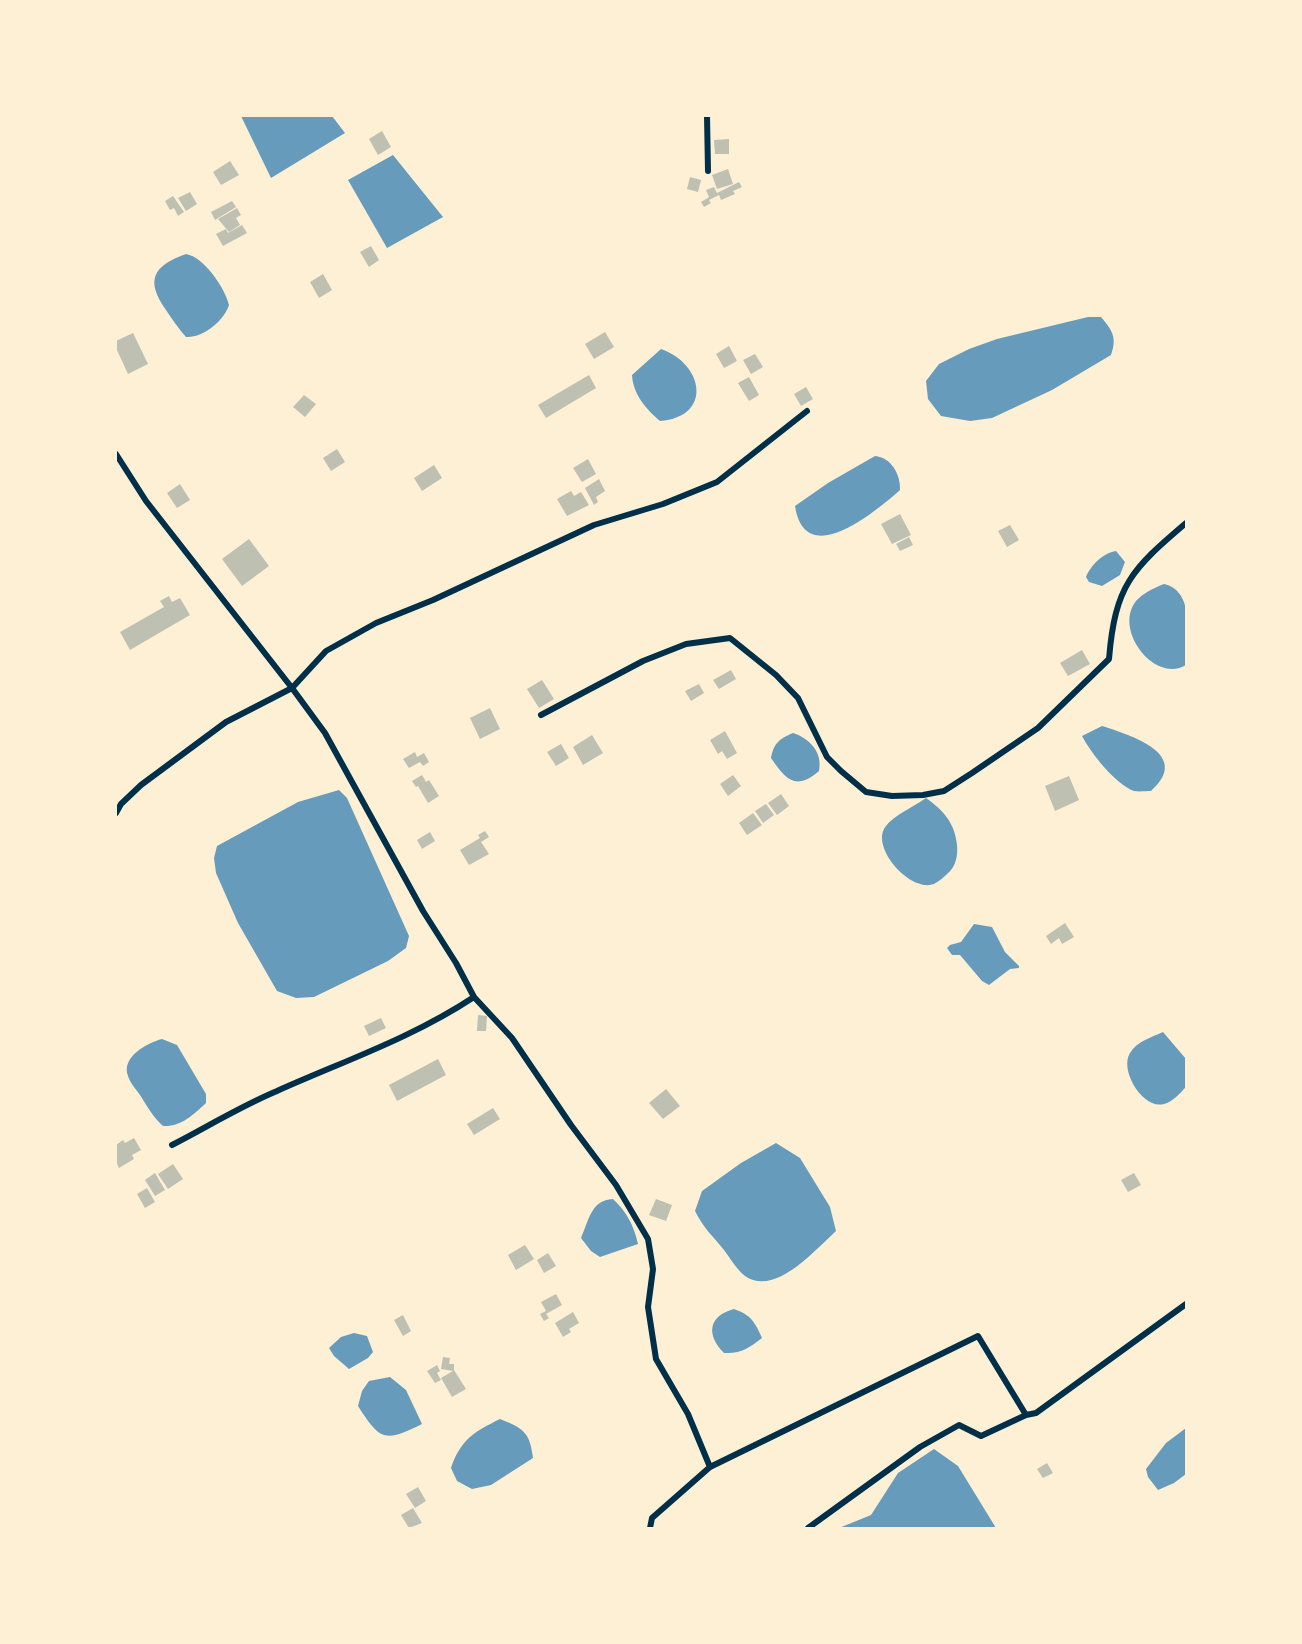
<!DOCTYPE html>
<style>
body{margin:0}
#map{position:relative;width:1302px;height:1644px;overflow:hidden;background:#fdf0d5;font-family:Barlow,sans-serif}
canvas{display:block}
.frame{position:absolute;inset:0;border:117px solid #fdf0d5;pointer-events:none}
</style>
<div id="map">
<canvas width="1302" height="1644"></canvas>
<div class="frame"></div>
</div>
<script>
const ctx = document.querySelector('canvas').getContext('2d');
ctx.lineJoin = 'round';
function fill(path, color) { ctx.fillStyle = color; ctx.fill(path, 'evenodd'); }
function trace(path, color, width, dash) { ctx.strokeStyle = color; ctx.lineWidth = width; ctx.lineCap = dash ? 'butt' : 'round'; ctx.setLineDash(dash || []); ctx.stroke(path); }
const water = new Path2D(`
 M241 116H332L345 133 271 178Z
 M393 155 443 217 387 248 348 180Z
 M186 254C204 257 225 288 229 305 224 321 203 338 186 337 178 328 172 319 166 310 145 280 153 266 186 254Z
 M1088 317H1101C1113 331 1117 338 1111 355L1052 390 992 418 970 421 941 416 928 399 926 381 939 364 969 349 997 339Z
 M661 349C704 364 713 417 660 421 646 409 633 394 632 375Z
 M875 456C891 457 901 475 900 490 875 512 805 571 795 506L828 483Z
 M1116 551 1125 562 1120 575 1102 586 1089 582 1086 577C1091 565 1103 553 1116 551Z
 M1164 584C1196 591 1187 640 1186 665 1155 684 1113 630 1136 601 1143 593 1154 588 1164 584Z
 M1102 726C1130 735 1193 754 1151 791 1146 791 1139 792 1134 791 1115 784 1091 753 1082 736Z
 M793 733C809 738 823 752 819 771 796 791 786 780 771 758 774 743 779 739 793 733Z
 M339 790 347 798 409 936 406 948 388 961 314 997 296 998 277 991 238 923 216 873 214 858 217 846 298 802Z
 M926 798C943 810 955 823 957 845 958 855 956 867 947 874 944 877 938 882 934 884 910 893 869 846 886 826 893 816 915 806 926 798Z
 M974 924 992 927 1005 952 1019 966V968L1010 969 989 985 982 981 960 955H952L947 948 950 945 961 942Z
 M1163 1032 1186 1059V1087C1180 1093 1173 1102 1164 1104 1143 1110 1119 1070 1130 1053 1136 1042 1152 1037 1163 1032Z
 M162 1039 177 1045 206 1094V1103C193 1115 181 1127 163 1126 153 1117 147 1106 140 1095 136 1089 130 1083 128 1076 121 1057 147 1043 162 1039Z
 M776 1143 800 1158 830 1207 836 1231C815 1250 775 1297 745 1276 737 1270 730 1258 724 1250 712 1235 704 1229 695 1211L702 1191 741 1163Z
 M613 1199C627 1212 634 1226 638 1244L600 1257 591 1251 581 1238C589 1220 591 1200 613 1199Z
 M734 1309C751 1315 755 1322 762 1338 749 1348 741 1354 724 1353 706 1335 708 1316 734 1309Z
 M354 1333 367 1336 373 1352 368 1358 349 1369 334 1356 329 1348 341 1337Z
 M390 1377 406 1390 422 1424C384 1443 380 1440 358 1406L362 1391 369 1381Z
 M500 1419C523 1428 530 1432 533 1458L491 1485 472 1489 457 1481 451 1468C461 1439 474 1432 500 1419Z
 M1186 1428V1474L1174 1483 1158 1490 1148 1477 1146 1469 1166 1443Z
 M934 1449 958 1466 996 1528H839L871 1515 898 1473Z`);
const building = new Path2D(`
 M382 131 391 147 378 155 369 139Z
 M729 139V154H715L714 140Z
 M230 161 239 175 221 185 213 172Z
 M728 169 733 184 717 189 712 175Z
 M690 177 701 180 698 192 687 189Z
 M739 182 742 187 733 191 735 194 721 200 719 195 709 200 711 203 704 207 701 202 714 194 709 197 706 190 714 187 717 193Z
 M190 192 197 204 186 211 178 198Z
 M173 196 184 212 178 216 174 208 170 210 165 201Z
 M232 201 236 207 215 220 211 212Z
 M237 208 241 215 236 218 240 225 229 232 218 219Z
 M242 225 247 233 223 246 216 234 226 229 228 233Z
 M371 246 379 260 369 267 360 252Z
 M323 274 332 290 319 298 310 282Z
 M605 332 614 347 594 359 585 344Z
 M133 333 148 364 128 374 116 348V341Z
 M729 346 737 361 724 368 716 354Z
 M755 354 763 367 751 374 743 360Z
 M589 375 596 388 546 418 538 405Z
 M749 377 759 395 749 401 738 383Z
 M806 387 813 399 801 406 794 394Z
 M304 395 316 404 305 417 293 407Z
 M337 449 345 462 331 471 323 458Z
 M588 459 596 474 582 482 573 468Z
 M434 465 442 478 422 491 414 478Z
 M599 479 605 491 596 497 598 502 594 505 585 488Z
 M180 484 190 500 177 508 167 493Z
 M571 491 574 496 581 492 589 505 567 516 557 499Z
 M900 514 911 535 892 544 881 524Z
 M1010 525 1019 540 1007 547 998 531Z
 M909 537 913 545 900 551 896 544Z
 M249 539 269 566 242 586 222 559Z
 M169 596 172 602 180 598 190 615 130 650 120 632 164 607 160 601Z
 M1082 650 1090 664 1068 676 1060 663Z
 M731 670 736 679 719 689 713 680Z
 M542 680 554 699 539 708 527 689Z
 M699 684 704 693 691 701 685 691Z
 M490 708 500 729 480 739 470 718Z
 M725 731 737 753 727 759 722 751 718 754 710 740Z
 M592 735 603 753 583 765 573 747Z
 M561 744 569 758 556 766 547 752Z
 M415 752 417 757 424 753 429 762 423 766 420 762 409 768 403 759Z
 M422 775 426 782 429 780 439 796 428 803 418 786 416 787 412 781Z
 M733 775 741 786 728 796 720 784Z
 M1069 776 1079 800 1055 811 1045 786Z
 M781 794 789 806 777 815 768 803Z
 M766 804 774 815 763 823 755 811Z
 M753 813 762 825 747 835 739 823Z
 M485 831 489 837 481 842 489 854 469 865 460 850 480 838 478 835Z
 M430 832 435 841 422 849 417 840Z
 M1065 923 1074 937 1062 944 1059 938 1051 944 1046 936Z
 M478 1015 487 1016 486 1031H477Z
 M381 1018 386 1028 369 1036 364 1026Z
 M438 1059 446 1075 397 1101 389 1085Z
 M666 1089 680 1106 663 1119 649 1103Z
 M493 1108 500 1119 474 1135 467 1124Z
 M134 1138 141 1150 132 1155 134 1159 119 1168 116 1161V1145L123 1140 125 1143Z
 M173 1164 183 1179 168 1189 158 1174Z
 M155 1173 165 1190 155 1196 145 1180Z
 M1134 1173 1141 1185 1128 1192 1121 1180Z
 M147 1188 155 1202 145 1208 137 1194Z
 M656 1199 672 1205 666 1221 649 1215Z
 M525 1245 534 1259 516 1270 508 1255Z
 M548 1253 556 1266 544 1273 537 1260Z
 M556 1294 562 1305 546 1314 549 1318 544 1321 540 1314 546 1311 541 1302Z
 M573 1312 579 1323 569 1329 571 1332 563 1337 555 1323Z
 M403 1315 411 1331 403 1336 394 1320Z
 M443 1357 450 1358 449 1364H454V1370L466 1389 452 1397 441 1378 453 1371 441 1369Z
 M437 1365 440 1371 437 1373 441 1380 435 1383 427 1371Z
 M1047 1463 1053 1473 1043 1478 1037 1469Z
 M418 1487 426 1501 415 1508 406 1494Z
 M413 1508 422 1523 409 1528 401 1515Z`);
const minor = new Path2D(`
 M707 116 708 171
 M116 454 146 501 292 688 325 733 423 911 456 963 474 997 512 1038 571 1125 616 1185 648 1239 653 1269 648 1307 656 1359 688 1414 710 1467 652 1518 650 1528
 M541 715 643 661 686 644 730 638 776 675 798 698 827 757 841 771 866 792 892 796 923 795 944 791 972 773 1038 728 1109 659C1115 585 1132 569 1186 523
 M116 813 121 804 141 785 226 722 292 688 326 651 376 623 433 600 594 525 663 504 717 482 807 411
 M172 1145C207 1127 241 1106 277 1091 344 1061 412 1038 474 997
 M710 1467 978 1336 1026 1415 1036 1413 1186 1304
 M808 1528 920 1447 959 1425 981 1436 1026 1415`);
fill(water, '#669bbc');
fill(building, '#bec0b2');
trace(minor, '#003049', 6);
</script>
